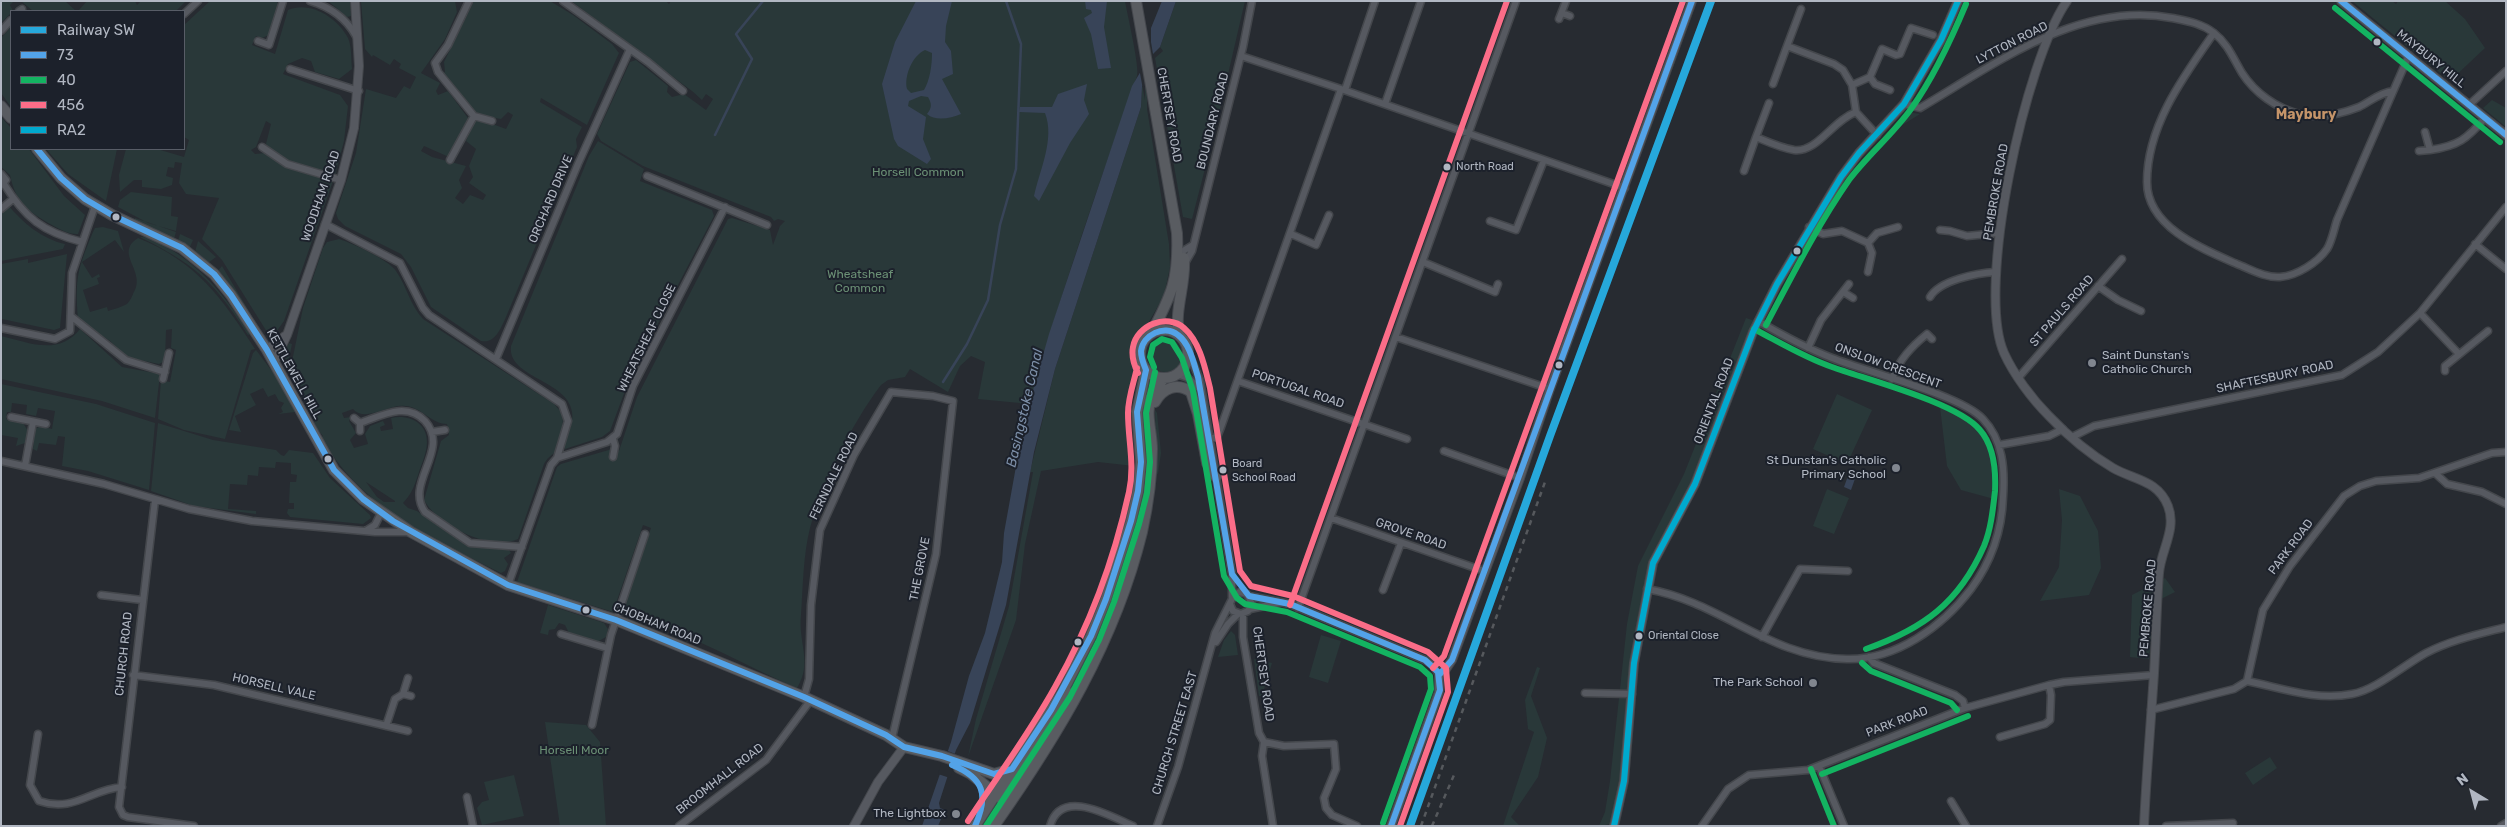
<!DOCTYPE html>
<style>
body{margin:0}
#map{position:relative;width:2507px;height:827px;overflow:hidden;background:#272b31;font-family:Rubik,sans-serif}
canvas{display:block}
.frame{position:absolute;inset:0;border:2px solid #b1b7c2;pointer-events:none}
.legend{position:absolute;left:10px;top:10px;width:175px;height:140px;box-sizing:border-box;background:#1c212b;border:1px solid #585d67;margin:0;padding:6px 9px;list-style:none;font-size:15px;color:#b1b7c2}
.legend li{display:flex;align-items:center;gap:10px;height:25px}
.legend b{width:25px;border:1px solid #585d67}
.north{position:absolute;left:2447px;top:767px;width:50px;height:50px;-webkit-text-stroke:4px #1c212b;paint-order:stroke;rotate:323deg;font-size:14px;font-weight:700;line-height:20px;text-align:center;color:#b1b7c2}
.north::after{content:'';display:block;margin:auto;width:18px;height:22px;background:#b1b7c2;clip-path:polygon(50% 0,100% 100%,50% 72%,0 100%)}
</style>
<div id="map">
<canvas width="2507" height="827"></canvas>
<div class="frame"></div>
<ul class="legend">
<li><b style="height:6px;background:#26a8db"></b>Railway SW</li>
<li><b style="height:6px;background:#53a3e8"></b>73</li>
<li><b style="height:6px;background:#13b361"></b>40</li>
<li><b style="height:6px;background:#fb6d88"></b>456</li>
<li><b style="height:6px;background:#00a9ce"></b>RA2</li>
</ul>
<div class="north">N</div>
</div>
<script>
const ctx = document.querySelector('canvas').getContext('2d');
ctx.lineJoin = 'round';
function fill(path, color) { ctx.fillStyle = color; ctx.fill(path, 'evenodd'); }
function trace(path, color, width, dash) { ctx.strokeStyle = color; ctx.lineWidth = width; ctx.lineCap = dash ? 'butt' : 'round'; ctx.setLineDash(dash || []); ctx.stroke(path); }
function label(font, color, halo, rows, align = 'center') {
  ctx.font = font + ' Rubik,sans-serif'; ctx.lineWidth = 4; ctx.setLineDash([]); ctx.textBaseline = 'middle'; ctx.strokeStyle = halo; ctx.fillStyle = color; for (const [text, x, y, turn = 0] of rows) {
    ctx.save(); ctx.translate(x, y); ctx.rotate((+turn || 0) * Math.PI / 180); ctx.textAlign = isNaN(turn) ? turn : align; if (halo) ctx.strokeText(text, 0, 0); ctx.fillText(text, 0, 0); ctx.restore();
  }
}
const green = new Path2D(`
 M1 1H14L10 5 13 11 1 23Z
 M21 1H65L76 11H33Z
 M87 1H135L137 5 141 1H186L176 11H78Z
 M210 1 277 2 279 8 269 35 262 38 256 36 252 45 275 54 288 10C310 0 338 18 348 38 352 47 351 59 352 69L339 79 315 72 311 61 302 58 288 64 283 74 340 95 348 106 344 141 335 175C310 173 283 163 266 144L271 124 266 121 256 147 251 150 255 154 265 153 280 163 333 181 284 321 274 335 267 332 222 260 202 239 219 198 186 194 179 183 182 163 175 162 174 168 168 167 166 176 173 178 172 185 161 189 142 187V180H134L120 192 119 175 126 149H157L184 157 189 140 184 137V25Z
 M328 1H350L351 16 347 17Z
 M361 1H455L457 12 445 39 421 73 440 83 436 91 438 95 448 91 468 118 449 157 424 146 421 151 432 157 466 166 459 180 462 188 455 198 463 204 470 195 483 200 486 195 469 183 473 177 469 166 476 149 466 141 475 120 479 119 506 129 513 115 508 112 501 119 477 115 443 73 445 72 444 62 474 1H550L573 15 612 44 619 53 587 125 541 98 540 102 582 127 576 139 577 147 506 317C501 328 495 344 481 341L431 307 411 267 401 254 345 226 338 219 336 213 356 153 366 89 396 98 404 86 410 89 416 77 399 68 401 64 394 59 390 65 373 55 372 57 365 49Z
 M571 1H666L669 4 671 1H1125C1127 13 1140 68 1137 76 1099 184 1060 293 1030 404L978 399 985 362 971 356 960 366 948 392 910 369 905 377 888 380 881 385C852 423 823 482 810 528 803 556 803 587 801 615 798 644 813 662 797 688 739 663 683 629 622 614L651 528 643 525 613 612 517 582 557 467 561 464 612 449 619 451 637 397 728 219 732 218 770 230 773 245 780 226 785 221 778 219 774 221 771 217 643 166 601 141 597 134 630 62 636 60 668 86 667 92 672 97 684 94 706 110 713 99 706 94 702 100 692 91Z
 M1176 1H1245L1216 126 1192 219 1183 217 1155 58 1163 51 1160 47Z
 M2352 1H2392L2396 4 2398 1H2445L2465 19 2485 48 2450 81Z
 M11 27V107L1 93V38Z
 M1142 87H1147V109L1169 244 1170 267 1164 296 1137 342 1134 350 1137 366 1129 412 1134 466 1098 462 1041 471 1025 544 1016 620 968 757 976 719 1009 606 1033 472H1030L1055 369 1141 107Z
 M2492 100 2506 108V127L2483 108Z
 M1907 112 1920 114 1883 137Z
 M1 117 11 128V149H29L64 196 85 215 78 234C70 235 59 229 52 225 27 211 16 203 10 175L1 167Z
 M598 141 644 169 640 181 712 210 714 216 631 375 610 431 602 437 565 449 564 446C567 435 574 423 572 412 568 380 507 378 511 346L589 156Z
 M46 149H117L106 201 68 174Z
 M131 192 172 197 171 216 178 217 176 231 148 223 118 207 120 200Z
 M8 205C23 223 42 239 65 244L63 249 1 261V212Z
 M135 218 176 232 174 239 134 221Z
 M103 227 118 231 124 252 115 240 82 262 92 278 99 274 100 277 97 278 99 284 83 290 90 312 107 307 108 311C114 309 122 307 127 304 129 302 132 297 133 294 148 271 113 254 138 238 196 261 222 298 255 349L251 350 225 439 184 430 158 419 161 380 170 382 176 350 171 348 172 329 166 330 165 361 159 364 126 357 110 341 78 319C75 279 77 270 93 232L95 228Z
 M180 234 193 240 189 249 178 241Z
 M140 237C148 236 157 242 165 246 203 268 226 297 250 334L248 335C214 281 197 266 140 237Z
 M339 239C352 243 389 260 396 271 407 287 410 305 423 319L554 404 563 414C563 425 562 443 555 452 551 456 547 458 544 464L518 539C491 552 437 525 424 500L441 441 449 435 447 424C431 424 422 407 405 406 389 404 365 423 353 409L342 413 344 418 351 417 349 421 356 433 350 440 354 448 368 444 365 434 370 426 383 421 385 425 380 427 381 431 393 429 391 418C408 414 427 422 427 442 427 452 422 463 419 472 415 484 412 494 403 503L408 508 417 511 467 546 509 550 511 553 504 558 508 564 505 571 501 573C432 538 361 508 321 437L323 436 318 430 290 371 303 308 323 248 327 242ZM366 482 395 501V502H384L377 497Z
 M198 241 216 257 208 263 195 252Z
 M67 254 60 328 54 330 2 319 1 264 28 259V263Z
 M222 266 252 316 253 319 217 272Z
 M1746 318 1755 321 1699 468 1651 560C1629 631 1632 707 1621 779 1618 794 1614 809 1611 824L1599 826 1605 812 1610 781 1627 624 1638 566 1684 474Z
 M80 329 122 367 160 374 155 418 102 401 1 379V336C30 343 59 356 80 329Z
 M1148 355a17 17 0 1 1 34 0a17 17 0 1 1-34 0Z
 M289 343 292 344 288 364 282 355Z
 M256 350 278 379 295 412 278 414 283 412 281 408 284 403 279 401 275 394 268 397 263 388 250 394 256 405 235 416 241 432 229 430 253 353Z
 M1 384 96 404 155 423 149 490 88 471 62 466 65 437 58 436 56 445 39 443 37 451 33 449 35 429 41 426 52 429 55 411 38 408 36 416 26 414 27 405 12 403 11 412H7L6 419 23 423 28 431 25 443 16 446 18 438 1 435Z
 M1837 394 1872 410 1847 464 1813 449Z
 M1940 407C1989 428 1994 448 1994 499L1961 490 1947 466Z
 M1155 410 1157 413 1161 453 1158 474 1156 473Z
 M158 423 213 440 276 450 281 455 284 456 289 450 313 453 330 478 370 515 371 518 363 524 290 517 287 513 288 509H294V503H289L290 482H296L297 475 291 474V463L276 462 275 468 259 467 258 476 248 475 247 485 230 484 228 509 256 511V514L194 506 151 491Z
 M1827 489 1849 498 1834 534 1813 526Z
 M2059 489 2080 496 2098 531 2101 568 2089 595 2040 601 2059 567 2062 520Z
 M2165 578 2175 592 2161 599 2152 625 2149 659 2130 657 2132 595Z
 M548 605 604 623 608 629 606 637 597 642 569 633 565 625 559 623 555 629 549 630 548 635 540 633Z
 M1231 631 1235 635 1238 655 1218 657 1224 640Z
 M1321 635 1341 641 1328 683 1309 677Z
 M1254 659 1272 663 1262 696H1259Z
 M1537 667 1540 668 1531 696 1547 738 1538 777 1511 817 1520 826H1503L1534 732 1528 729 1525 700Z
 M545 722 586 725 600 742 606 826H560Z
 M2270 757 2277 768 2253 785 2245 773Z
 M514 775 524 816 482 825 477 808 482 802 489 800 484 782Z`);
const water = new Path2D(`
 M916 1H952L946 26 945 42 951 51 953 74 942 79 961 114C951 118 936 122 927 114 932 108 932 104 928 97L921 96 909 101 908 106 926 117 923 139 931 159 927 164 898 146 894 139 882 84 895 42ZM925 50 932 53C932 65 930 80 924 90L911 93 907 89C904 76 912 56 925 50Z
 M1085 1H1107L1104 27 1111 68 1098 69 1091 34 1084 18 1092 13 1091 10 1086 9Z
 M1162 1H1176L1160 47 1153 54 1142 87 1141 107 1055 369 1034 452 1006 605 970 723 956 750 939 803 940 808 945 810 938 826H922L951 742 969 676 985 633 1002 562 1004 533 1024 422 1049 334 1132 86 1141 71 1151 42V28Z
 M1087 84 1084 100 1089 114 1070 143 1039 201 1034 196C1040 169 1055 139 1045 113L1019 112 1020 107H1052L1058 94Z
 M1849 473 1856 476 1851 490 1844 487Z`);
const pier = new Path2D(`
 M1149 30 1154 60 1145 87V100L1139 68 1149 41Z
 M945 750 958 755 950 778 938 774Z`);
const stream = new Path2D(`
 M715 135 752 59 736 34 763 1
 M943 382 967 344 988 300 1000 225 1016 169 1021 44 1006 1`);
const minor = new Path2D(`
 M310 1C330 7 346 18 356 36
 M563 1 648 62 683 91
 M19 11 22 9
 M1562 13 1570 16
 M184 14 198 1
 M1559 19 1566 1
 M1 31 11 20
 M2214 33C2183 77 2147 126 2147 182 2147 227 2202 249 2237 264 2250 269 2265 278 2280 277 2297 276 2318 262 2327 249 2332 241 2334 229 2337 220L2409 55
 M258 41 269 45 283 1
 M1787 46 1801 9
 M1241 56 1341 89 1625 188
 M290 69 359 91
 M1870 77 1875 84 1890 90
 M1773 84 1787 46 1834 64 1843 70 1852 85 1856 112 1877 135
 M1852 85 1870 77 1882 49 1896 55 1900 54 1911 28 1933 35
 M1345 90 1375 1
 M1385 104 1421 1
 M1904 104 1920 108C1995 64 2080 0 2172 18 2187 21 2201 23 2214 33 2228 44 2233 58 2242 73 2255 93 2276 108 2299 114 2318 119 2341 114 2359 107 2371 101 2379 93 2393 91
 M2469 105 2506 71
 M474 116 492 121
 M2425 132 2430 150C2458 146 2467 139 2485 118
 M1756 137 1769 103
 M262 147 287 164 341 180
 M2419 151 2430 150
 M450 160 474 116 438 72 435 63 448 45 469 1
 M1744 171 1756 137C1768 142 1781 148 1794 150 1817 153 1832 121 1856 112
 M1 174 6 180 1 185
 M647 176 767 225
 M4 184C25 218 43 232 82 242
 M1 209 13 199
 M1490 221 1516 230 1544 160
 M325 224 400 263 423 308 429 315 562 404 568 421 557 458
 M1809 227 1823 234 1842 231 1868 243 1872 253 1868 272
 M1940 230 1950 231 1967 236 1998 233
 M1291 234 1316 245 1329 215
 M1868 243 1877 233 1898 227
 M2475 244 2506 269
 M1178 254 1193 245
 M1423 262 1495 292 1498 284
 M1185 263 1192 251 1243 47 1252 1
 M2098 286 2118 300 2141 311
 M1845 293 1853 298
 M1930 297C1940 280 1977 273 1996 272
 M2420 313 2459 354
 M72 317 126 360 165 372
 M1 328 55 339 70 331 72 273 95 206
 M1396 337 1550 389
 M1808 348 1821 320 1849 284
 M1188 352 1200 380 1232 574V597
 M496 359 578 164 630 49
 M2445 371V366L2488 331
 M1177 374 1188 378 1201 390
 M2019 377 2122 259
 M163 379 169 353
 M1892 379C1899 360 1911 347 1927 334L1932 339
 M1238 381 1407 439
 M11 417 46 424
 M354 418 360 423
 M360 423C381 416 406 401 425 421 451 450 404 483 425 512L470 543 522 547
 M360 431V423
 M432 432 445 430
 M2072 437 2094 426 2342 375 2378 352 2420 313 2506 207
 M613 439 615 446 613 457
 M1210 439 1217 437 1221 427 1341 89
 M1999 445 2049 436 2063 429
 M1444 451 1520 478
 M1 461 104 484 189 509 252 521 375 532H407
 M25 466 33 422
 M2435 473 2447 484 2482 492 2506 504
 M155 500 119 807 123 815 128 817 194 826
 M1331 518 1484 571
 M367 530 375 525 381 513
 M508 585 551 465 557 458 607 442 617 434 633 386 725 207
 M1647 589C1722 602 1769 658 1847 659 1896 660 1942 627 1971 589 1991 562 2002 530 2003 497 2005 469 2003 440 1983 419 1961 395 1867 372 1832 358 1806 348 1782 335 1758 321
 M1383 590 1401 543
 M101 595 142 600
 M1249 596 1290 604 1425 660 1434 666 1439 675
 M1298 608 1516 1
 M1250 609 1279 603
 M1243 614V637L1259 733 1264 742 1262 756 1273 826
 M561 634 607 648
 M1762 637 1800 569 1848 571
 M1216 642 1228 624 1238 614
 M1869 657 1874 663 1955 695 1963 701 1965 708
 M133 675 214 685 408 731
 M2247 681C2282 688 2316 701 2352 694 2376 690 2404 665 2426 653 2451 640 2479 634 2506 627
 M1585 693 1632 694
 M403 694 411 696
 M804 697 809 679 811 605 820 530 854 455 891 392 933 396 953 401 936 554 892 738
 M2151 710 2234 689 2247 681 2263 610 2290 566 2344 496 2360 486 2376 481 2419 478 2492 453 2506 452
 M592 725 611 635 645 534
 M386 726 395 699 403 694 408 678
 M38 734 30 785 39 801C74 813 91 789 122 787
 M2000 737 2045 724 2050 720 2051 695 2049 685
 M1264 742 1284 746 1334 744 1336 769 1324 798 1326 808 1332 815 1357 826
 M1819 766 1844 826
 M467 797 473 826
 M1951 801 1966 826
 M679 826 766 760 810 701
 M1050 826C1061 787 1110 816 1133 826
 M1157 826 1178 767 1215 633 1234 595 1240 592 1247 594 1252 604 1248 611 1241 614 1233 611 1230 604
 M1702 826 1728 789 1749 775 1808 770 1965 708 2049 685 2064 682 2154 675
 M2166 826 2233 823
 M2501 826 2506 823`);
const tertiary = new Path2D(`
 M2067 1C2026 59 1975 288 2004 353 2014 375 2032 399 2049 416 2067 435 2091 455 2113 468 2134 480 2158 480 2168 506 2177 529 2161 550 2159 573 2156 611 2156 650 2153 688 2150 734 2146 780 2144 826
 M2341 1 2506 135
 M267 350 285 336
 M274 363 287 335 341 180 354 128 359 66 355 1
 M854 826 878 782 904 747
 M1391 826 1439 692V675L1446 669 1452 660 1520 478 1550 389 1692 1
 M1614 826 1624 781 1634 663 1653 563 1695 484 1753 332 1777 284 1841 177 1859 153 1904 104 1941 40 1958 1`);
const primary = new Path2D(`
 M1136 1 1177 233C1179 279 1172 294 1151 334
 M1 106 11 118
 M37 149 61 178 85 199 112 215 182 248 214 274 231 295 267 350 334 470 363 499 411 532 508 585 616 620 804 697 886 735 904 747 942 756 994 774 1012 769
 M1140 354a24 24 0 1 1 48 0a24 24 0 1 1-48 0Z
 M1179 335C1174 309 1186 285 1184 258
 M1155 402C1163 388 1177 382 1191 392L1198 414 1207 463 1216 477
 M959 768 971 774 1002 799 1038 748 1072 693
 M975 826 1062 693 1091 636 1106 599 1131 521 1138 491 1141 462 1137 412 1146 370
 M994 826C1058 735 1115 642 1142 532 1148 505 1152 477 1152 449 1152 433 1145 413 1151 397 1153 390 1160 384 1164 378`);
const rail = new Path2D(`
 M1421 826 1545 482
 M1432 826 1454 775`);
const bus1 = new Path2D(`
 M2341 1 2506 135
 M37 149 61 178 85 199 112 215 182 248 214 274 231 295 267 350 334 470 363 499 393 521 508 585 616 620 804 697 886 735 904 747 942 756 994 774 1012 769 1051 710 1091 636 1106 599 1131 521 1138 491 1141 462 1137 412 1146 370
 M1146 370C1143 363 1141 358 1141 351 1143 335 1164 324 1178 335 1190 344 1194 364 1198 377L1232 574 1249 596 1290 604 1425 660 1438 672 1440 690 1391 826
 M1439 675 1452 660 1692 1
 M952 765C984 778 989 795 975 826`);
const bus2 = new Path2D(`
 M2335 8 2500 142
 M1766 325C1792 276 1817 226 1849 180 1868 155 1893 134 1911 109 1934 77 1951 40 1966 4
 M1754 329C1779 342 1805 358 1832 367 1868 380 1958 403 1980 430 1994 446 1996 470 1995 491 1993 509 1991 529 1984 546 1959 603 1923 629 1866 649
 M1154 367 1150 357 1153 345 1162 339 1172 342 1182 358 1193 391 1224 576 1237 598 1245 604 1287 612 1420 667 1430 676 1431 689 1383 823
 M1862 663 1871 671 1951 703 1957 710
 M1811 769 1834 826
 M1822 774 1968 716
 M986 826 1070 697 1099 640 1114 602 1139 524 1147 493 1150 462 1146 413 1155 372`);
const bus3 = new Path2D(`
 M1138 373C1134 365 1131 357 1133 347 1137 325 1167 313 1184 328 1200 342 1205 368 1210 388L1240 571 1251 586 1293 596 1428 652 1446 668 1448 692 1400 826
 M1290 605 1507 1
 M1433 668 1444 656 1683 1
 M968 821C997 777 1029 734 1055 687 1089 627 1114 560 1129 492 1135 465 1128 440 1128 413 1128 398 1134 382 1137 368`);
const bus4 = new Path2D(`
 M1614 826 1624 781 1634 663 1653 563 1695 484 1753 332 1777 284 1841 177 1859 153 1904 104 1941 40 1958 1`);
const rail1 = new Path2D(`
 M1410 826 1550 436 1711 1`);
const markers = [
 [2377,42,4.5,"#b1b7c2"],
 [1447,167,4.5,"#b1b7c2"],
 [116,217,4.5,"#b1b7c2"],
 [1797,251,4.5,"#b1b7c2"],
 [2092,363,5,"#81868f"],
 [1559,365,4.5,"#b1b7c2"],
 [328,459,4.5,"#b1b7c2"],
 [1896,468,5,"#81868f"],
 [1223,470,4.5,"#b1b7c2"],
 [586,610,4.5,"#b1b7c2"],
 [1639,636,4.5,"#b1b7c2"],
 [1078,642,4.5,"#b1b7c2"],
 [1813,683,5,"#81868f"],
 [956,814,5,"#81868f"]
];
const busNames = [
 ["North Road",1456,167],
 ["Board",1232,464],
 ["School Road",1232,478],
 ["Oriental Close",1648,636]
];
const streetNames = [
 ["LYTTON ROAD",2012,43,-27],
 ["MAYBURY HILL",2431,59,39],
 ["CHERTSEY ROAD",1169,115,80],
 ["BOUNDARY ROAD",1213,121,-76],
 ["PEMBROKE ROAD",1996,192,-80],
 ["WOODHAM ROAD",321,196,-71],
 ["ORCHARD DRIVE",551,199,-67],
 ["ST PAULS ROAD",2062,311,-49],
 ["WHEATSHEAF CLOSE",647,338,-64],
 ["ONSLOW CRESCENT",1888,366,20],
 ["KETTLEWELL HILL",294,374,61],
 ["SHAFTESBURY ROAD",2275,377,-12],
 ["PORTUGAL ROAD",1298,389,19],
 ["ORIENTAL ROAD",1714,401,-69],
 ["FERNDALE ROAD",834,476,-64],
 ["GROVE ROAD",1411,534,19],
 ["PARK ROAD",2291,547,-53],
 ["THE GROVE",920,569,-79],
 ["PEMBROKE ROAD",2148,608,-85],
 ["CHOBHAM ROAD",657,624,22],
 ["CHURCH ROAD",124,654,-84],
 ["CHERTSEY ROAD",1263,674,82],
 ["HORSELL VALE",274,687,13],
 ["PARK ROAD",1897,722,-21],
 ["CHURCH STREET EAST",1175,733,-73],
 ["BROOMHALL ROAD",720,779,-38]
];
const parkNames = [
 ["Horsell Common",918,173],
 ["Wheatsheaf",860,275],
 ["Common",860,289],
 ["Horsell Moor",574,751]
];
const poiNames = [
 ["Saint Dunstan's",2102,356,"left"],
 ["Catholic Church",2102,370,"left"],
 ["St Dunstan's Catholic",1886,461],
 ["Primary School",1886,475],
 ["The Park School",1803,683],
 ["The Lightbox",946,814]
];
const neighbourhoodNames = [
 ["Maybury",2306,115]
];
const waterNames = [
 ["Basingstoke Canal",1025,408,-77]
];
fill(green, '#293839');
fill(water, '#384458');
fill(pier, '#272b31');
trace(stream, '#384458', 2.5);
trace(minor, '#44474c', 9);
trace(tertiary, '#44474c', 10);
trace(primary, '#45484e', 12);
trace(minor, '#565960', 6);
trace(tertiary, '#565960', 8);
trace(primary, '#595c61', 10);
trace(rail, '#56595d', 2.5, [5, 5]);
trace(bus1, '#53a3e8', 6);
trace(bus2, '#13b361', 6);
trace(bus3, '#fb6d88', 6);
trace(bus4, '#00a9ce', 6);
trace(rail1, '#26a8db', 8);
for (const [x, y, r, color] of markers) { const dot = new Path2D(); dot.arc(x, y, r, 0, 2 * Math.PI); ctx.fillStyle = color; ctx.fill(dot); trace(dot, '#1c212b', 2); }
label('11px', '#b1b7c2', '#1c212b', busNames, 'left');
label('12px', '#b1b7c2', '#1c212b', streetNames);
label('12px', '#6b9075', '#1c212b', parkNames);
label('12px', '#b1b7c2', '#1c212b', poiNames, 'right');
label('bold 14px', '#c59469', '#1c212b', neighbourhoodNames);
label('italic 14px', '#7c8ea7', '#1c212b', waterNames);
</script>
